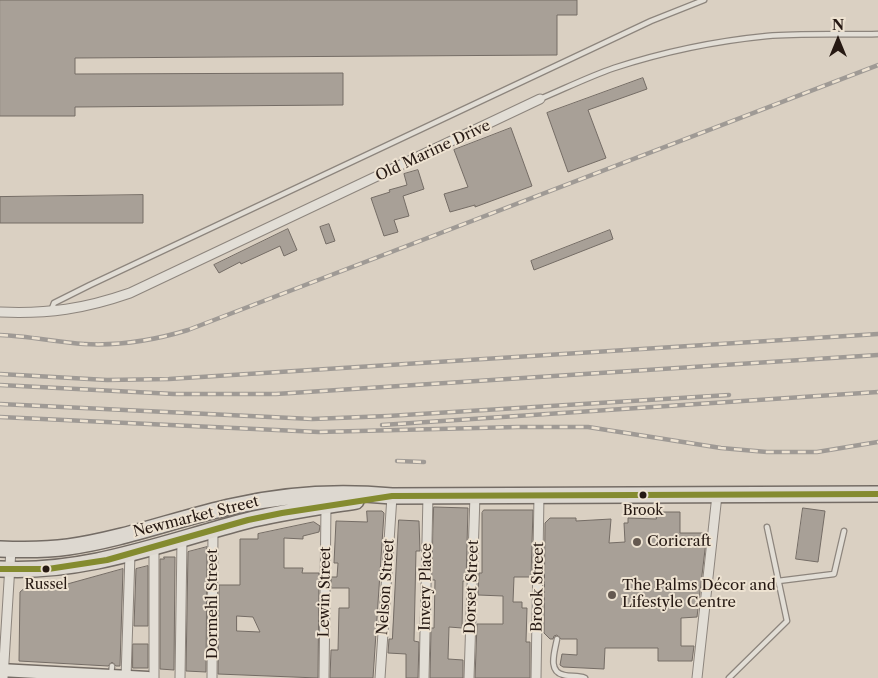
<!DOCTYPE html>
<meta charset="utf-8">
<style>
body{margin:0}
#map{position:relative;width:878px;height:678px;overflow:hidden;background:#dad0c2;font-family:"Libre Caslon Text",serif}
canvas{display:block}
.north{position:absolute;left:813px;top:15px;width:50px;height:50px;-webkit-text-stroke:4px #ede2d1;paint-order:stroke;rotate:0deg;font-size:14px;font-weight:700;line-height:20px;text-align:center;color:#261913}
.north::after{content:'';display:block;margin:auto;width:18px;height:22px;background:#261913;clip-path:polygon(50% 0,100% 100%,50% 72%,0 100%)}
</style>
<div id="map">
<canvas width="878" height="678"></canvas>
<div class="north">N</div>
</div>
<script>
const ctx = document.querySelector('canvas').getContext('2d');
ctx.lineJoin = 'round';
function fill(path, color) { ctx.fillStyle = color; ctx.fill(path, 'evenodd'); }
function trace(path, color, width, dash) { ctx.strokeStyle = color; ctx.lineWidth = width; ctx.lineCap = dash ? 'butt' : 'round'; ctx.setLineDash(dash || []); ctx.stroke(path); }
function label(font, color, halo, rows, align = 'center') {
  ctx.font = font + ' "Libre Caslon Text",serif'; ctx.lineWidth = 4; ctx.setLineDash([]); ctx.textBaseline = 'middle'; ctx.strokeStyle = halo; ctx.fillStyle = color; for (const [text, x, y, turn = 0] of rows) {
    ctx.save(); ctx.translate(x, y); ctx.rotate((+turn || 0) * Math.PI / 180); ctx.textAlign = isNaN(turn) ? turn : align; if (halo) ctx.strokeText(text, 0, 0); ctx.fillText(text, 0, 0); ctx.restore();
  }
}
const building = new Path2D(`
 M0 0H577V15H557V55L75 58V74L343 73V105L75 107V116H0Z
 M643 78 647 89 588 110 606 158 568 172 547 113Z
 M511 128 532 186 475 207V205L450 212 444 194 468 187 454 150Z
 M418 170 424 189 403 196 409 216 394 220 398 232 384 236 371 198 390 192 389 190 407 185 404 174Z
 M143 195V223H0V197Z
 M329 224 335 241 326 244 320 227Z
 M288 229 297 250 284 256 280 246 241 264 240 262 219 273 214 265Z
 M610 230 613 239 534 270 531 261Z
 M434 507 468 508 466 581H463L462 628 449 627 448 659 463 660V678H430L431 628H434L435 580H432Z
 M803 508 825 511 818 562 796 559Z
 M484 510H533L531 577H514L513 602H522V608H527L526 642H530V678H475L477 624H503V596L478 595 479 573H482V513Z
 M367 511H382L384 513 373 678H330L331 650H338L339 608H349V588H331V577H337L338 563H334L336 521 367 522Z
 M656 512H680V533H707L697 617 681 618V646H694L692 661H658V648H605L604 669 563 667 560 665 562 654 577 655V639H561L557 635 554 636 553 639H550L544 633 545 523 550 518H576V521L611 519 609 543 625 542 624 523H628V518L656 519Z
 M399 520 419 521 420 551H416L414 641 419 642 418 678H406V654L388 653 389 639H392Z
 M314 522 320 526 319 532 303 536V539L284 538V568H303L302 573H319L318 678 218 674 219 585H240V539H258V534ZM237 616 253 617 260 632 237 631Z
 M207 547 206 672 186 671 188 552Z
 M164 557H175L174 670 160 669V559H164Z
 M148 566V626H134L136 569Z
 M123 569 120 666H116L112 662 108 666 19 661 20 592 28 585 67 584Z
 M133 644H148V668H133Z`);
const service = new Path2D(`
 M540 99C564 89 588 77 614 68 663 52 716 41 767 36 804 33 841 35 878 34
 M51 311 54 303 90 285 651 21 704 0
 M778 581 834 574 844 531
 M557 639C555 651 547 672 564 675 571 677 578 675 585 678
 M111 675 112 666
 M729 678 787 621 767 527`);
const minor = new Path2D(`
 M0 312C49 314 84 309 130 293L540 99
 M3 678 11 549
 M126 678 130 554
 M154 678V548
 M180 678 182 539
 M212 678 213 530
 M324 678 326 506
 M380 678 392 496
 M424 678 428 495
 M469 678 475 495
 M536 678 539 495
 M697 678 717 495`);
const secondary = new Path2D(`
 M0 670 148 678`);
const primary = new Path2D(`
 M0 549C23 550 46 550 68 547 125 539 178 518 234 506 286 494 339 491 392 496L878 494
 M0 569C86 574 165 542 246 521 282 512 319 507 356 501`);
const rail = new Path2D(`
 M0 335C28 336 56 342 84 344 119 346 155 340 188 330L878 65
 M0 374 107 380 169 379 878 334
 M0 385 174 394H276L878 355
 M0 404 312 419 388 416 729 395
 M0 417 319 432 517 427H588L721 448 767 452H817L878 442
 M382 425 878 392
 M397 461 424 462`);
const bus1 = new Path2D(`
 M0 569H48L107 560 248 520 282 513 392 496 878 494`);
const markers = [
 [643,495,4.5,"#261913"],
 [637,542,5,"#655950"],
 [46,569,4.5,"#261913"],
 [612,595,5,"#655950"]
];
const busNames = [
 ["Brook",643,511],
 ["Russel",46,585]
];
const streetNames = [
 ["Old Marine Drive",433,151,-25],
 ["Newmarket Street",196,517,-14],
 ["Nelson Street",386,587,-86],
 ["Invery Place",426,587,-89],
 ["Dorset Street",472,587,-88],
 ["Brook Street",538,587,-89],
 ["Lewin Street",325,592,-89],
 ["Dormehl Street",213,604,-90]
];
const poiNames = [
 ["Coricraft",647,542],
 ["The Palms Décor and",622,586],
 ["Lifestyle Centre",622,603]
];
fill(building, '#a8a097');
trace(building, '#746c65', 1);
trace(service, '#8d857d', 7);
trace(minor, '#8d857d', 11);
trace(secondary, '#746c65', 15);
trace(primary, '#746c65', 18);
trace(service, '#e2ded6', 4.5);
trace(minor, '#e2ded6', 9);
trace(secondary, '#e2ded6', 12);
trace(primary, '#ddd8d0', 15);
trace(rail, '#9f9a95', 4.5);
trace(rail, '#ede2d1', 2.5, [8]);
trace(bus1, '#848b2f', 6);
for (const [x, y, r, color] of markers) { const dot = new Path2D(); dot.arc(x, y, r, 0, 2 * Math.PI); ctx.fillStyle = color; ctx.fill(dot); trace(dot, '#ede2d1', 2); }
label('14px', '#261913', '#ede2d1', busNames);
label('15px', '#261913', '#ede2d1', streetNames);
label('15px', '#261913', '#ede2d1', poiNames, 'left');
</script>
